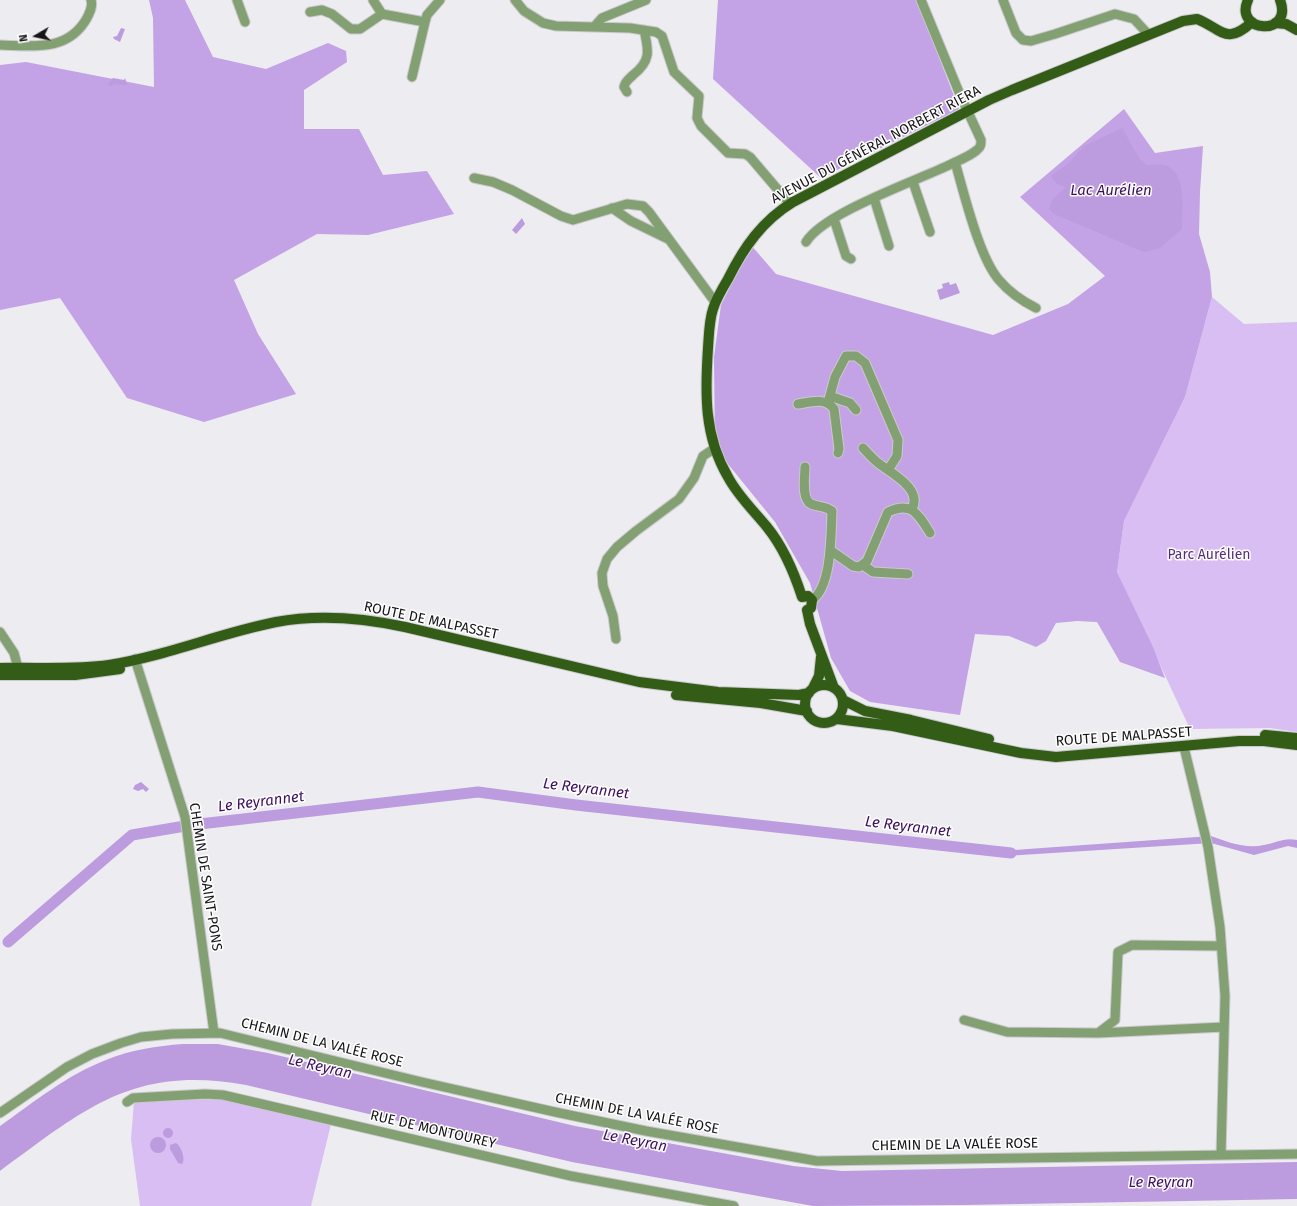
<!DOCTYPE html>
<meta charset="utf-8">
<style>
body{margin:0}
#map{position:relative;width:1297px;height:1206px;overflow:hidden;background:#edecf0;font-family:"Fira Sans",sans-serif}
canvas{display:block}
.north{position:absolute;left:16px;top:16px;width:40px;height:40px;-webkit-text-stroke:3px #fff;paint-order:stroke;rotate:261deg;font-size:11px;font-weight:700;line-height:16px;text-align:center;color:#151416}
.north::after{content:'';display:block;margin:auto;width:14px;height:18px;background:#151416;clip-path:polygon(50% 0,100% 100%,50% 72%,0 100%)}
</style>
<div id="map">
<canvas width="1297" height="1206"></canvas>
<div class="north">N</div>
</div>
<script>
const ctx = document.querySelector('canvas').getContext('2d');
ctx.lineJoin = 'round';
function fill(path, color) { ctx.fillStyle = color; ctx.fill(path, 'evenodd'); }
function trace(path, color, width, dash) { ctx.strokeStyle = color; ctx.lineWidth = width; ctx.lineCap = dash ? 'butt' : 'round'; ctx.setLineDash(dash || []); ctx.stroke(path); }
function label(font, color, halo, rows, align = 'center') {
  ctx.font = font + ' "Fira Sans",sans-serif'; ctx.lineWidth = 3; ctx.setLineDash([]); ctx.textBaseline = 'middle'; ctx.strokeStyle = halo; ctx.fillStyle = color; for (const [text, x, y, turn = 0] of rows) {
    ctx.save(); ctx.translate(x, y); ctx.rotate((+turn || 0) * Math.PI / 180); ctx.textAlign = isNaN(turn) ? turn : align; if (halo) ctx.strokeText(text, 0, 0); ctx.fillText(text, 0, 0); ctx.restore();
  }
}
const green = new Path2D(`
 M1212 297 1244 324 1297 322V732L1270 728 1190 729 1117 572 1124 521 1185 397Z
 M232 1099 331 1124 311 1206H140L131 1139 134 1101Z`);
const forest = new Path2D(`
 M149 0H185L213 57 266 69 328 43 346 51 347 62 304 90V129H359L383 175 427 171 454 214 368 235 317 234 234 280 258 334 296 394 204 422 127 398 60 298 0 310V65L26 62 154 87 153 18Z
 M718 0H917L959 109 821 178 713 79Z
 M1124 109 1155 153 1203 146 1200 192 1199 234 1210 272 1212 297 1185 397 1124 521 1117 572 1153 647 1165 678 1120 662 1097 622 1077 621 1056 623 1046 641 1036 647 1009 636 975 634 960 715 870 702 850 691 831 658 810 583 775 522 715 448 714 357 721 305 751 245 776 274 993 335 1068 304 1105 276 1020 197Z`);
const water = new Path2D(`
 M121 28 125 29 120 42 114 39 113 37 117 36Z
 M113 78 124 80 125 78 127 84 126 85 114 84 110 87 108 83Z
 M1122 128 1139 158 1146 165C1153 165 1163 164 1168 166 1187 176 1182 212 1182 229L1160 248 1144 252 1054 214 1049 209 1052 200 1066 187 1057 184 1051 176 1069 163 1084 146Z
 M522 218 525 224 516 234 512 230Z
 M949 282 950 285 956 283 960 293 940 300 937 290 943 288 942 284Z
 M141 782 149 789 146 792 143 789 138 791 133 789 135 785Z
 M1211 836C1227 842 1246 849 1264 845 1276 843 1284 837 1297 840V848L1288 846 1254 855 1211 843 1005 856 997 853V849L1002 851 1028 849Z
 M183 1044H218L268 1053 575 1126 793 1166 842 1171 1297 1162V1199L964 1205 813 1206 572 1162 246 1085C133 1065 85 1109 0 1171V1126C34 1102 67 1075 106 1060 130 1050 157 1046 183 1044Z
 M163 1133a5 5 0 1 1 10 0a5 5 0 1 1-10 0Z
 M150 1145a8 8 0 1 1 16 0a8 8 0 1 1-16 0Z
 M176 1143C181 1146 186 1159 182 1164L178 1163 170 1149V1145Z`);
const river = new Path2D(`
 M8 942 132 835 191 825 478 792 576 805 1011 853`);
const minor = new Path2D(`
 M237 0 245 22
 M373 0 382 14
 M515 0 524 11 543 23 556 26 630 28 656 32 662 36 674 72 699 96 697 118 701 126 728 153 745 154 750 157 790 204
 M1003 0 1016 33 1023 40 1031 41 1055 34 1115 14 1134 19 1148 34
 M310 12 322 10 332 14 351 29H360L382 14 425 22
 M594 27 602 18 646 0
 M0 45C33 46 68 52 87 18 90 12 93 6 91 0
 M412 77 425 22 427 15 440 0
 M627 92 624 87C625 81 629 79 633 75 651 61 649 51 644 30
 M955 162C964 193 979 257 999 280 1010 293 1022 301 1036 308
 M474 178 493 182 512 190 561 216 573 220 627 204 643 206 649 212 715 302
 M913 182 930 232
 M874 198 889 246
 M612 208 631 221 668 239
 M834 219 846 256 851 259
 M806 242C824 213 913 182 947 166 957 161 969 157 977 150 981 147 981 144 981 140L961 97 921 0
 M830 396 850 403 856 410
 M828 403 835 377 846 356H856L865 363 898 440 897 456 888 470
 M798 404C811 402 825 397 834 409L839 449 838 453
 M863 448C868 453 872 458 877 462 890 473 923 488 912 509
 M805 467C805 476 801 499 811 504 818 507 826 506 832 511 831 533 832 587 812 600
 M830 550 853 566 859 567 867 561 888 512C912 501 918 514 930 533
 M863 565 873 572 908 574
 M0 632 14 653 18 668
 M616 639 613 616 603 586 602 573 607 559 617 547 636 531 679 499 694 478 703 456 715 448
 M135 659 185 817 214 1033
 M1184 747 1208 847 1220 927 1225 996 1221 1155
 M964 1020 1007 1032 1098 1033 1224 1027
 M1098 1033 1115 1020 1118 952 1132 945 1221 946
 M127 1102 133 1098 205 1094 223 1095 571 1176 734 1206
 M0 1113 67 1067 92 1054 121 1043 141 1037 172 1034 220 1033 422 1082 555 1112 646 1131 817 1161 1297 1154`);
const major = new Path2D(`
 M1248 0C1233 33 1294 37 1280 0
 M1275 23 1286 24 1297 30
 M802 597C794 572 784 548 767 527 754 511 738 496 728 477 704 436 705 394 708 348 709 335 709 321 713 309 716 299 722 289 728 279 744 247 762 221 793 202L989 100 1012 90 1183 21 1197 19C1222 29 1226 46 1252 22
 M802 597 808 596 812 600 811 608 807 610
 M807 610 810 624 834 688
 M0 668C36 667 73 670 109 665 166 656 220 633 276 622 319 614 363 618 405 627L639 682 718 692 799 695 809 693
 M0 675H75L120 669
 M805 704a19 19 0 1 1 38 0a19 19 0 1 1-38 0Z
 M813 688 819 676 821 657
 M676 695 761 703 807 711
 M843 700 865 711 911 720 989 739
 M837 719 893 726 1021 753 1056 757 1239 741H1264L1297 745
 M1265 735 1297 738`);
const streetNames = [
 ["AVENUE DU GÉNÉRAL NORBERT RIERA",876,145,-28],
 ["ROUTE DE MALPASSET",431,621,12],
 ["ROUTE DE MALPASSET",1124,737,-4],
 ["CHEMIN DE SAINT-PONS",205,877,81],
 ["CHEMIN DE LA VALÉE ROSE",322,1043,14],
 ["CHEMIN DE LA VALÉE ROSE",637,1114,11],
 ["RUE DE MONTOUREY",433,1130,13],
 ["CHEMIN DE LA VALÉE ROSE",955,1145,-1]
];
const parkNames = [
 ["Parc Aurélien",1209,555]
];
const waterNames = [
 ["Lac Aurélien",1111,191],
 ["Le Reyrannet",586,789,7],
 ["Le Reyrannet",261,802,-7],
 ["Le Reyrannet",908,827,7],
 ["Le Reyran",320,1067,13],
 ["Le Reyran",635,1141,11],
 ["Le Reyran",1161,1183]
];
fill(green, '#d8bef3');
fill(forest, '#c3a2e6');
fill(water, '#bc9bde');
trace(river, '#bc9bde', 11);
trace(minor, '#cac9cd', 11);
trace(major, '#cac9cd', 12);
trace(minor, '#83a073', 9);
trace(major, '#335c16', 10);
label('14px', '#151416', '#fff', streetNames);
label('14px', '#572c7b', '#fff', parkNames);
label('italic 15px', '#3e0f5e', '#fff', waterNames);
</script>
